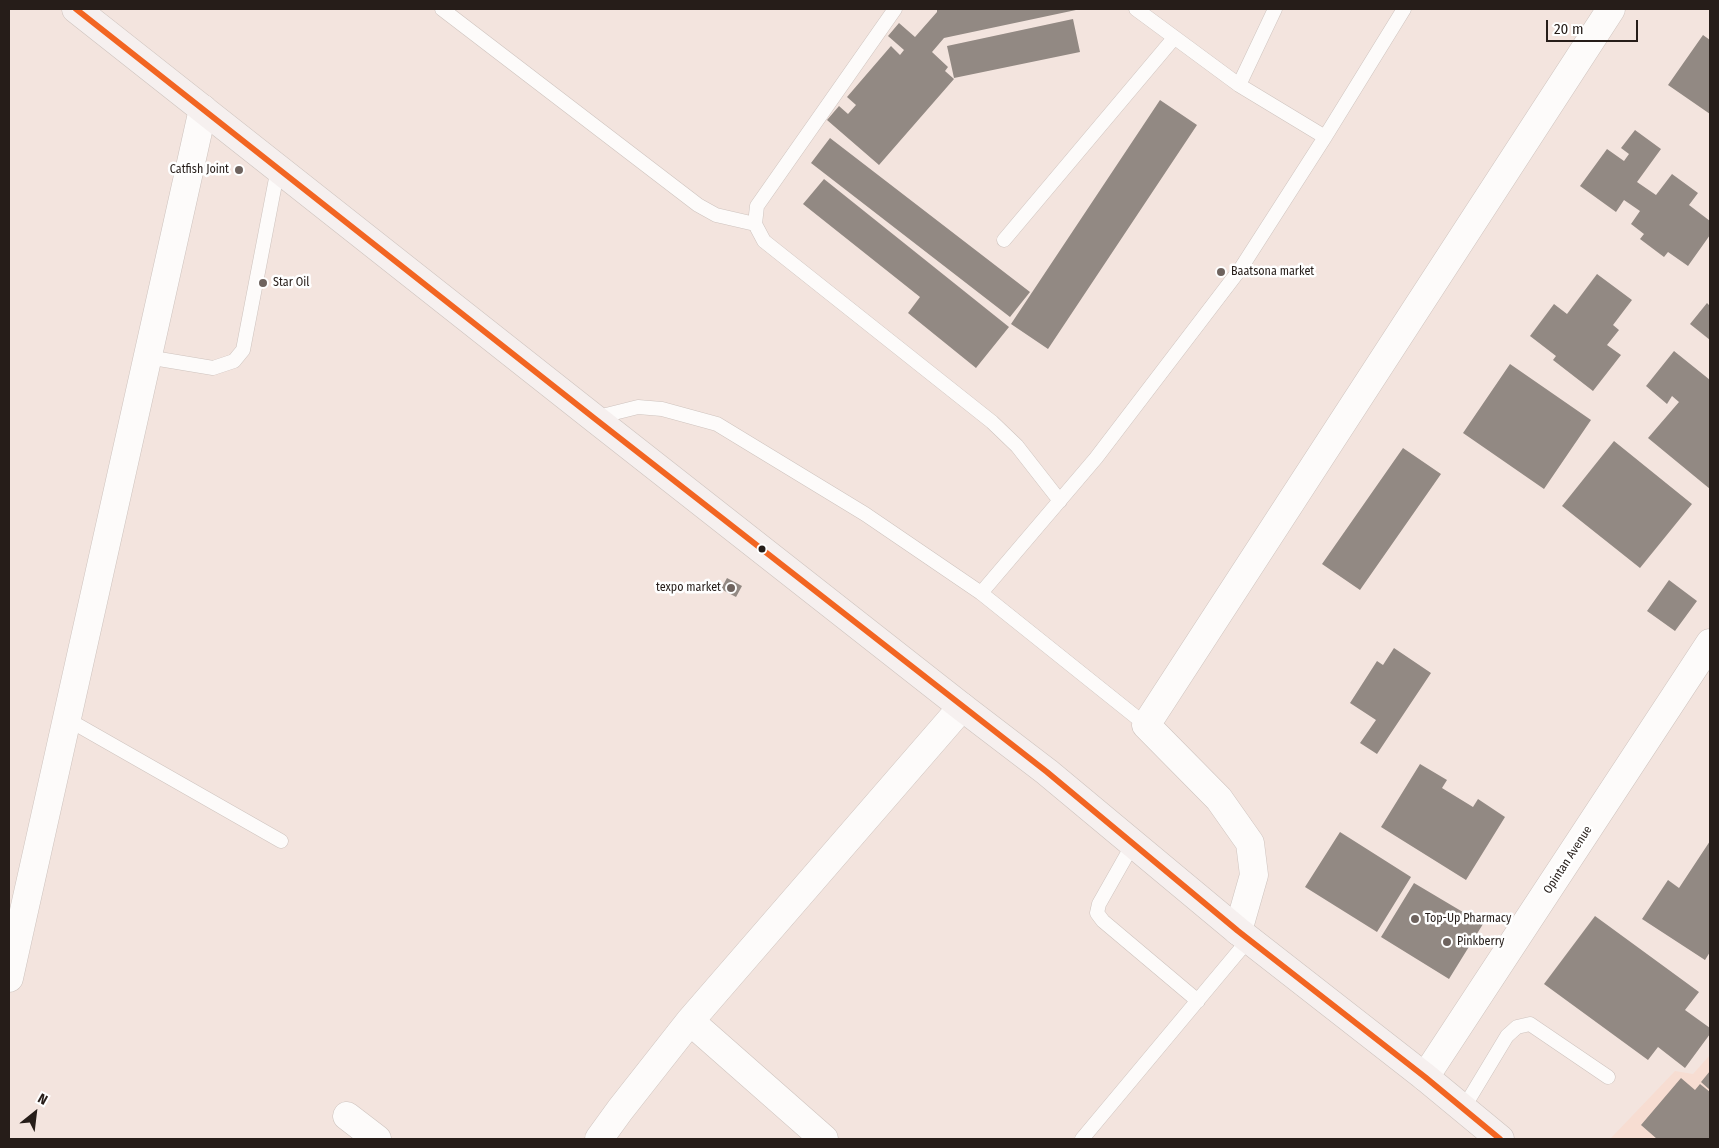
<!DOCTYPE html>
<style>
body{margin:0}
#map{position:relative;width:1719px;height:1148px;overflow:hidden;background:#f3e4de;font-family:"Fira Sans Condensed",sans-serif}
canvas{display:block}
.frame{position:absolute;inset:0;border:10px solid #261d19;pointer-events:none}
.north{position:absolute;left:10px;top:1088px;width:50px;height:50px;-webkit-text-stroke:4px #fff;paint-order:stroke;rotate:29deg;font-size:14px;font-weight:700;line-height:20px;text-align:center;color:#261d19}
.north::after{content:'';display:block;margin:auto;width:18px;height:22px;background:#261d19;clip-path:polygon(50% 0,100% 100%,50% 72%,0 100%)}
.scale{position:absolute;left:1546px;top:20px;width:92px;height:22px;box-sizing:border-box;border:2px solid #261d19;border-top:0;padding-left:6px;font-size:15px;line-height:18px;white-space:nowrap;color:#261d19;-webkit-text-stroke:4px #fff;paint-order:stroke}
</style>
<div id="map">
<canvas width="1719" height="1148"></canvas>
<div class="frame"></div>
<div class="north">N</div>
<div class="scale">20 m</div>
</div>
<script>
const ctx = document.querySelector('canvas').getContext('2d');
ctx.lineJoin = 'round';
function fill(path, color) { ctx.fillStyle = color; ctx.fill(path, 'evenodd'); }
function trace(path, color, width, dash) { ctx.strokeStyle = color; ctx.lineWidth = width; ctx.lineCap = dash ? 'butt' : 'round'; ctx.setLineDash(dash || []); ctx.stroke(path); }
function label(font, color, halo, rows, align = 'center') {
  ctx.font = font + ' "Fira Sans Condensed",sans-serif'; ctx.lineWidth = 5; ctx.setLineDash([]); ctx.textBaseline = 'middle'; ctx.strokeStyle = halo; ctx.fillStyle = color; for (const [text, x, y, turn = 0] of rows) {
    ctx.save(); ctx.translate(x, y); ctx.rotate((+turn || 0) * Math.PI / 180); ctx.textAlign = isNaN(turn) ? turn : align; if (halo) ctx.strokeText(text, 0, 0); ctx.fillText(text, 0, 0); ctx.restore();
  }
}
const built = new Path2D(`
 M1710 1055V1139H1610L1675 1071 1693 1074Z`);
const building = new Path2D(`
 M937 9 1076 10 944 38 932 52 948 67 945 71 954 79 879 165 827 120 839 106 848 114 856 105 847 97 891 46 900 55 904 50 888 36 899 23 915 37 937 12Z
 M1073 19 1080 52 954 78 947 46Z
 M1703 35 1710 40V114L1668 85Z
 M1160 100 1197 125 1048 349 1011 324Z
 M1635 130 1661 149 1637 182 1656 195 1672 174 1698 193 1689 205 1710 221V235L1688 266 1668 252 1664 257 1640 239 1644 234 1631 224 1640 211 1624 200 1616 212 1580 186 1607 149 1624 161 1629 154 1621 148Z
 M830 138 1030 292 1010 317 811 163Z
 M824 179 1009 327 976 368 908 313 920 297 803 204Z
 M1597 274 1632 300 1613 325 1619 330 1607 345 1621 355 1593 391 1553 360 1556 356 1530 336 1554 304 1567 314Z
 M1707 303 1710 306V340L1690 324Z
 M1674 351 1710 380V489L1648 438 1679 402 1672 396 1667 404 1646 386Z
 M1510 364 1591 420 1544 489 1463 433Z
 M1614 441 1692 504 1640 568 1562 506Z
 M1403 448 1441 474 1360 590 1322 564Z
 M727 578 742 586 736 597 721 589Z
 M1669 580 1697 601 1675 631 1647 611Z
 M1394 648 1431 673 1377 754 1360 743 1376 720 1350 703 1377 661 1383 665Z
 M1420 764 1447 780 1442 788 1473 807 1478 799 1505 817 1466 880 1381 827Z
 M1340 832 1411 877 1377 932 1305 887Z
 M1710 841V952L1705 960 1642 919 1668 880 1679 888Z
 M1414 883 1483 924 1449 979 1381 937Z
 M1595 916 1699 992 1685 1010 1710 1028V1034L1685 1068 1658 1047 1648 1060 1544 984Z
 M1710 1071V1090L1701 1082Z
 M1681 1078 1695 1090 1700 1084 1710 1092V1139H1657L1641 1125Z`);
const service = new Path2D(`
 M442 9 698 205 716 215 755 224
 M895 9 757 206 755 224 764 241 992 422 1017 446 1060 501
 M1136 9 1239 85 1325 137
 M1239 85 1275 9
 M1004 240 1174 38
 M147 357 213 368 234 361 243 350 278 168
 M594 418 638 407 662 409 717 424 865 514 981 593 1146 725
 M981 593 1096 458 1241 268 1325 137 1404 9
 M67 719 281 841
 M1133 844 1099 904 1097 913 1103 921 1198 1001
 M1463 1109 1507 1036 1517 1027 1530 1024 1608 1077
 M1082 1139 1249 939`);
const minor = new Path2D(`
 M1238 931 1254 875 1250 843 1219 799 1146 725 1611 9
 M9 978 203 109
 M690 1021 824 1139
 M1425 1077 1710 643
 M347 1116 377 1139
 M599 1139 620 1110 690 1021 962 707`);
const secondary = new Path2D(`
 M76 9 594 418 962 707 1047 772 1238 931 1425 1077 1500 1139`);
const bus1 = new Path2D(`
 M76 9 594 418 1047 772 1238 931 1425 1077 1500 1139`);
const markers = [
 [239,170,5,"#6e635e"],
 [1221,272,5,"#6e635e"],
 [263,283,5,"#6e635e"],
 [762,549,4.5,"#261d19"],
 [731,588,5,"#6e635e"],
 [1415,919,5,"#6e635e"],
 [1447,942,5,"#6e635e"]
];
const poiNames = [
 ["Catfish Joint",229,170,"right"],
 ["Baatsona market",1231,272],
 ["Star Oil",273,283],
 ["texpo market",721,588,"right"],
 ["Top-Up Pharmacy",1425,919],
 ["Pinkberry",1457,942]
];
const streetNames = [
 ["Opintan Avenue",1568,860,-57]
];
fill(built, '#f7ddd2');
fill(building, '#928983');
trace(service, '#cec3be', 15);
trace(minor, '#cec3be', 29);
trace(secondary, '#cec3be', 29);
trace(service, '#fdfbfa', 14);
trace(minor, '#fdfbfa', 28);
trace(secondary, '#f6f0ef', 28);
trace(bus1, '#f26522', 6);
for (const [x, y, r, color] of markers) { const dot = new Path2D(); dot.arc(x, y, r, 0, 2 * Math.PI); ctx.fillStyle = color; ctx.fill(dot); trace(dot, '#fff', 2); }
label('12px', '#261d19', '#fff', poiNames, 'left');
label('12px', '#261d19', '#fff', streetNames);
</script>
